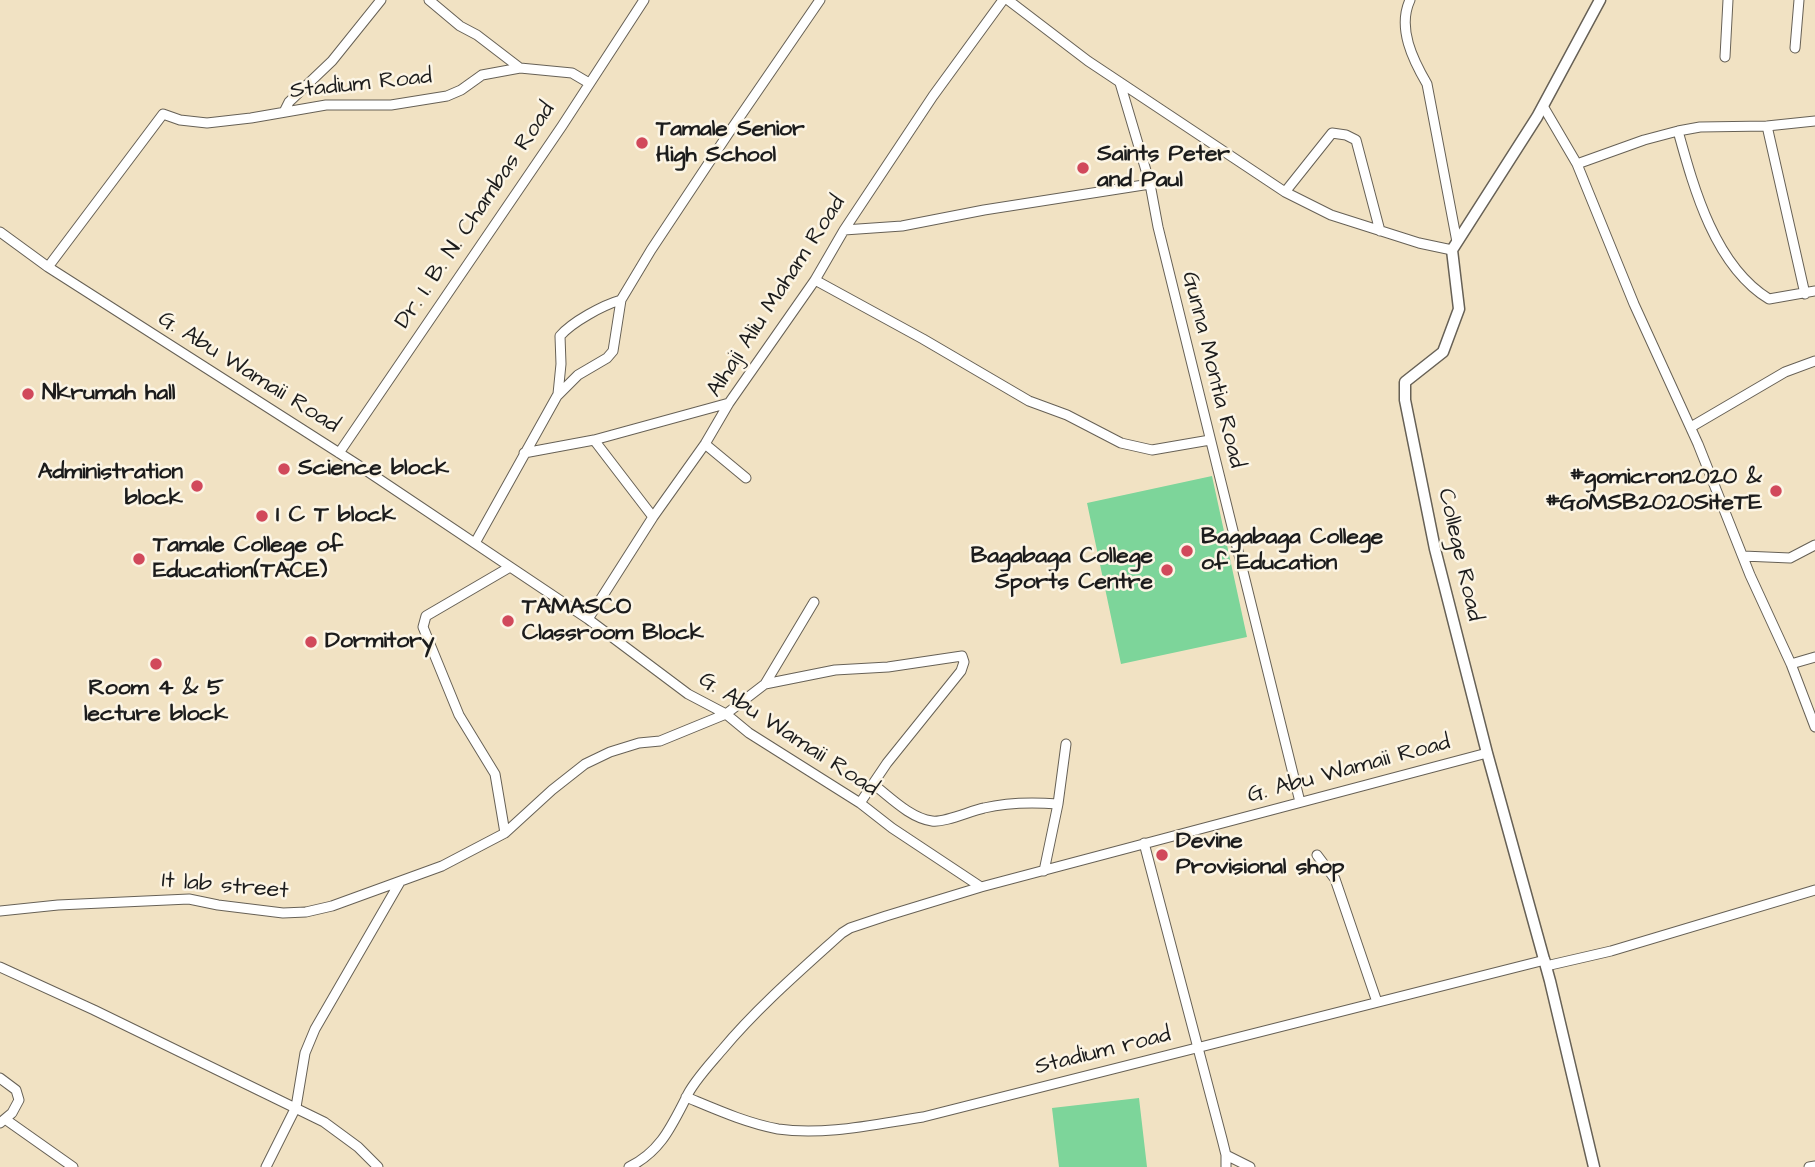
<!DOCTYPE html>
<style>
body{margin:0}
canvas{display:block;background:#f1e2c3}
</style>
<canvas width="1815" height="1167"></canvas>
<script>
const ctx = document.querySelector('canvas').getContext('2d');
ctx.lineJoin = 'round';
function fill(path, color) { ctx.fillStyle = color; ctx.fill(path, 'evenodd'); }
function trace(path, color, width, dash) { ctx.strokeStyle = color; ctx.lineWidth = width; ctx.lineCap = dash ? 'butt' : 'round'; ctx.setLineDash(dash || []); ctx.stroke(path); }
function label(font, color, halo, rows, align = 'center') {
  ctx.font = font + ' "Architects Daughter",sans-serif'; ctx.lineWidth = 5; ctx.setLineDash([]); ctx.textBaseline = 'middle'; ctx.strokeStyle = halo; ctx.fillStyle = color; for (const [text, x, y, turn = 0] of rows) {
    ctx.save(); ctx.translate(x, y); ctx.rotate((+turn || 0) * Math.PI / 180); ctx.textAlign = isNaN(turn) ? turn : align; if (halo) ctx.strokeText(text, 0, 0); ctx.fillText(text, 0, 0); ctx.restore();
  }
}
const green = new Path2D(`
 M1212 476 1247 637 1121 664 1087 503Z
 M1139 1098 1147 1167H1059L1052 1108Z`);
const minor = new Path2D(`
 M429 0 460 26 477 35 520 68 572 73 589 83
 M1008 0 1088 61 1285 192 1331 215 1419 243 1452 250
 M1410 0C1397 28 1413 60 1427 84L1457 242
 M1795 48 1799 0
 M1725 57 1728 0
 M1120 83 1150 184 1158 227 1300 802
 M1543 106 1577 164 1634 304 1698 444 1750 575 1791 664 1815 657
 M284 112 289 102 332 61 381 0
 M1767 126 1805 294
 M1678 131C1694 189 1715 266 1769 299L1815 291
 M1577 164 1644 140 1678 131 1700 127 1767 126 1815 121
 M1285 192 1332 133 1346 135 1356 140 1380 231
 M844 230 902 226 984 210 1150 184
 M0 232 48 267 358 465 588 619 688 694 726 714 749 733 860 803 892 828 981 887 1487 753
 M48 267 163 114 180 120 207 123 251 118 326 105H391L447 96 461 90 482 75 520 68
 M815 280 923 339 1029 401 1067 415 1121 443 1152 450 1210 440
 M558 394 561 364 560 336C572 322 603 305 621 300
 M1691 427 1785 372 1815 361
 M594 440 653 517
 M705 444 746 478
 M339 453 562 126 644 0
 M524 453 594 440 729 403
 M475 543 557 396 578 375 607 358 613 351 621 300 651 250 728 134 820 0
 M1743 556 1790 558 1815 545
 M588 619 653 517 705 444 729 403 815 280 844 230 933 96 1003 0
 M1791 664 1815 727
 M765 684 835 670 888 667 962 656 964 662 961 671 887 763 860 803
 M873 784C890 797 910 818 932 821 944 823 970 811 984 808 1009 802 1032 802 1058 804L1044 871
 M1058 804 1066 744
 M505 833 495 774 459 715 423 627 426 616 510 567
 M1144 843 1222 1139 1226 1155V1167
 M1317 855 1335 879 1377 1002
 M0 911 58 905 189 899 218 905 283 913 306 912 332 906 442 866 505 833 552 790 585 764 610 752 639 743 660 741 726 714 765 684 814 602
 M1546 966 1611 951 1815 890
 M0 967 94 1010 324 1122 358 1147 378 1167
 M0 1078 16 1090 19 1100 12 1113 0 1123
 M686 1097C715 1109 746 1123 778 1129 824 1136 876 1124 923 1117L1545 960
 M5 1119 73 1167
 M1226 1155 1250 1167
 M266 1167 296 1107 305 1053 315 1029 400 882
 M629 1167C660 1152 671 1127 686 1098 692 1083 711 1063 722 1050 757 1008 801 970 842 933L850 928 886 916 981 887
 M1809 1167 1815 1166`);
const tertiary = new Path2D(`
 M1594 1167 1550 981 1487 753 1435 549 1405 400V382L1443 352 1459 309 1452 250 1537 117 1600 0`);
const markers = [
 [642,143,7,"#d1495b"],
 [1083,168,7,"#d1495b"],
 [28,394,7,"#d1495b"],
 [284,469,7,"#d1495b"],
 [197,486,7,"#d1495b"],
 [1776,491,7,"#d1495b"],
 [262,516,7,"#d1495b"],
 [1187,551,7,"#d1495b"],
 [139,559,7,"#d1495b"],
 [1167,570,7,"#d1495b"],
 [508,621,7,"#d1495b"],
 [311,642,7,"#d1495b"],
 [156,664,7,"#d1495b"],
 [1162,855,7,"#d1495b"]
];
const streetNames = [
 ["Stadium Road",361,85,-6],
 ["Dr. I. B. N. Chambas Road",476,216,-56],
 ["Alhaji Aliu Maham Road",777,297,-57],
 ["Gunna Montia Road",1212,370,76],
 ["G. Abu Wamaii Road",248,373,32],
 ["College Road",1459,555,77],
 ["G. Abu Wamaii Road",788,735,33],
 ["G. Abu Wamaii Road",1349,770,-15],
 ["It lab street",225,887,5],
 ["Stadium road",1103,1052,-14]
];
const poiNames = [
 ["Tamale Senior",656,130],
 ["High School",656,156],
 ["Saints Peter",1097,155],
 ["and Paul",1097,181],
 ["Nkrumah hall",42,394],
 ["Science block",298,469],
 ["Administration",183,473,"right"],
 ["block",183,499,"right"],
 ["#gomicron2020 &",1762,478,"right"],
 ["#GoMSB2020SiteTE",1762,504,"right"],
 ["I C T block",276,516],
 ["Bagabaga College",1201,538],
 ["of Education",1201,564],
 ["Tamale College of",153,546],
 ["Education(TACE)",153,572],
 ["Bagabaga College",1153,557,"right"],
 ["Sports Centre",1153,583,"right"],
 ["TAMASCO",522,608],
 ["Classroom Block",522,634],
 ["Dormitory",325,642],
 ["Room 4 & 5",156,689,"center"],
 ["lecture block",156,715,"center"],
 ["Devine",1176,842],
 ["Provisional shop",1176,868]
];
fill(green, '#7dd59a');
trace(minor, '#676156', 11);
trace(tertiary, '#676156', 13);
trace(minor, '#fff', 9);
trace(tertiary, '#fff', 10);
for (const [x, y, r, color] of markers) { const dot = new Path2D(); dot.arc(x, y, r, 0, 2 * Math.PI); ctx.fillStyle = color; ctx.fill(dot); trace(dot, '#fcf5e5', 2.5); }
label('23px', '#1c1c1c', '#fcf5e5', streetNames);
label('bold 23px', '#1c1c1c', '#fcf5e5', poiNames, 'left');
</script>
